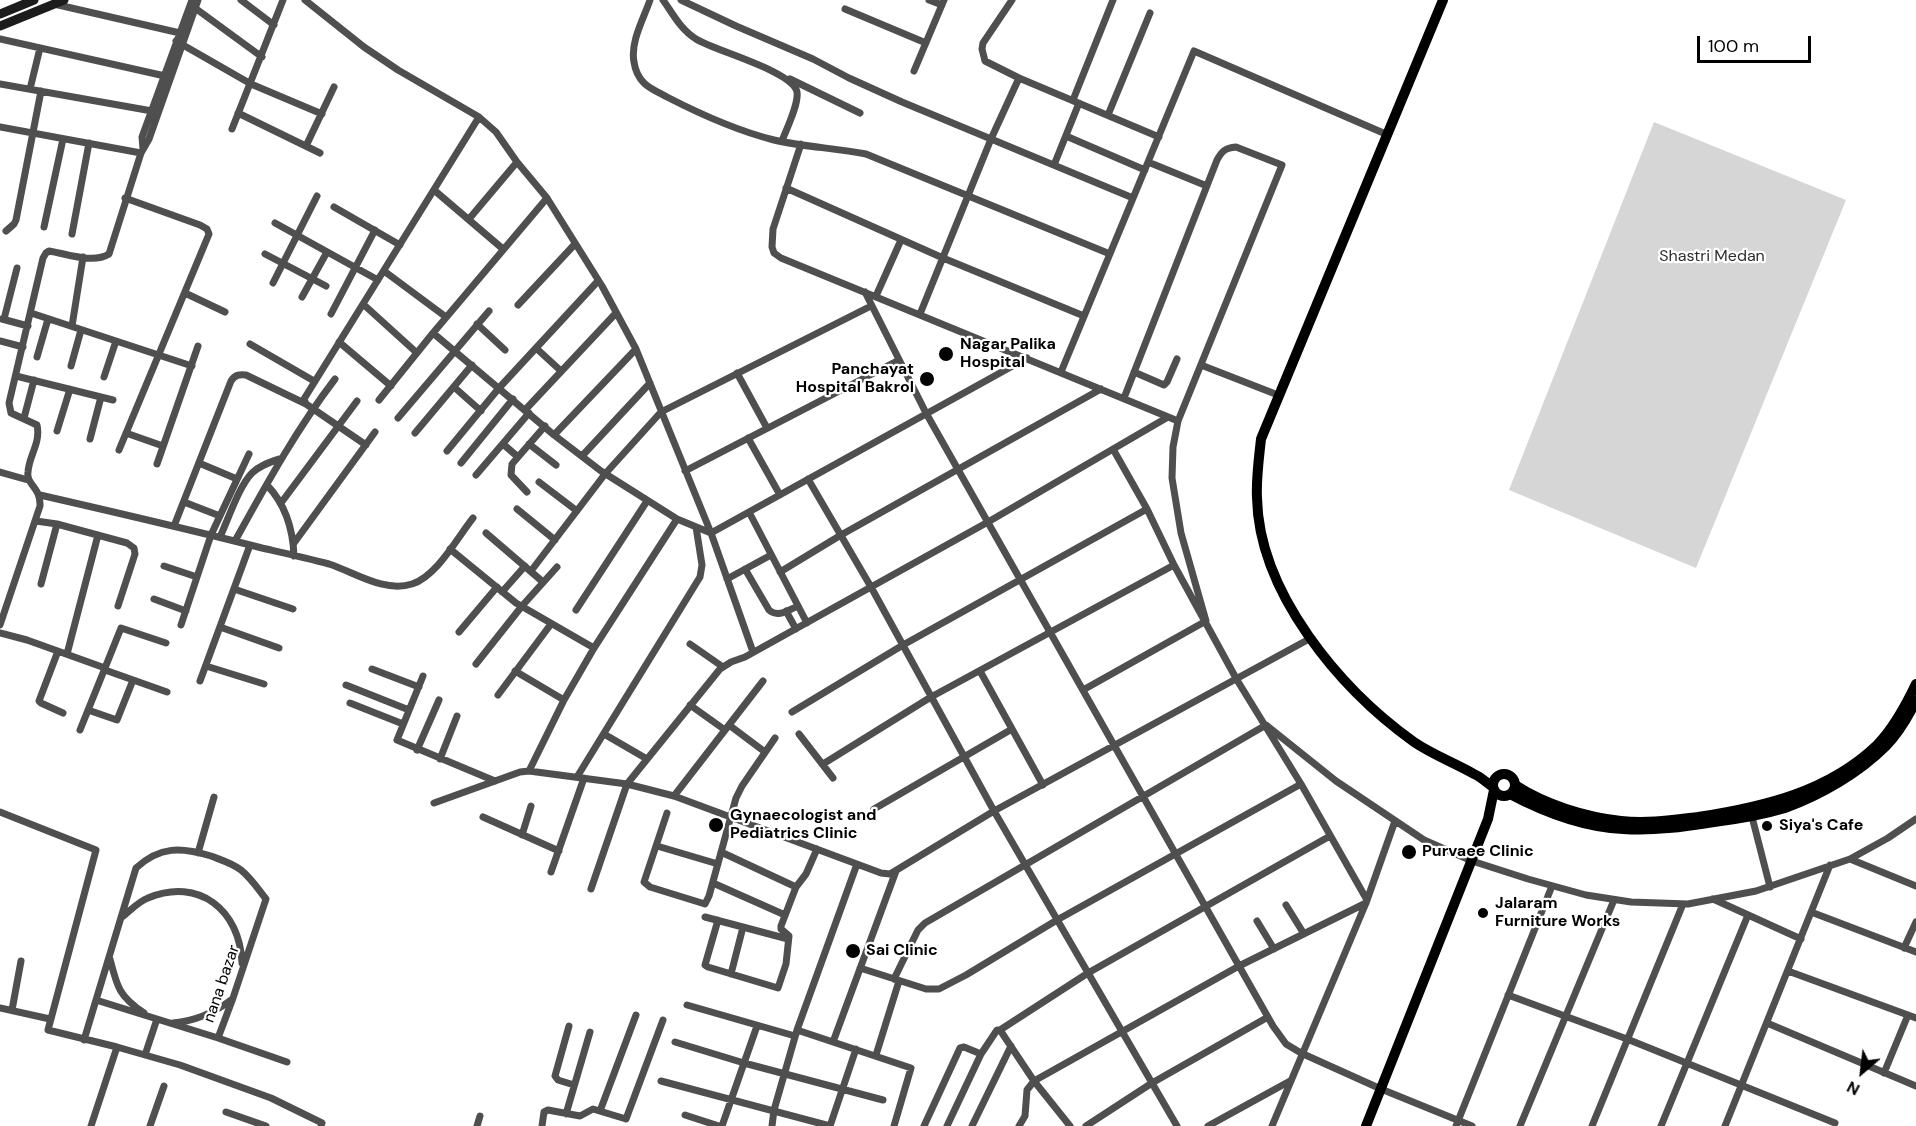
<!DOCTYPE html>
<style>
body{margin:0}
#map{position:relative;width:1916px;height:1126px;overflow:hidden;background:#fff;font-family:"DM Sans",sans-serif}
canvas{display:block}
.north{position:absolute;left:1832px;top:1042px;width:60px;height:60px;-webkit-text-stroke:4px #fff;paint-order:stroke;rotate:208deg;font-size:16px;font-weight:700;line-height:24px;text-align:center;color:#000}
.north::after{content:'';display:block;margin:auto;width:21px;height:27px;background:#000;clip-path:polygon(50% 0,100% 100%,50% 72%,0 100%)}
.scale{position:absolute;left:1697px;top:36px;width:114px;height:27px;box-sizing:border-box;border:3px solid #000;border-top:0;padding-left:8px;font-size:18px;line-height:21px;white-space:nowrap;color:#000;-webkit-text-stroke:4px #fff;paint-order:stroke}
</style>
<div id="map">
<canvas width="1916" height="1126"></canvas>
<div class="north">N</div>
<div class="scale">100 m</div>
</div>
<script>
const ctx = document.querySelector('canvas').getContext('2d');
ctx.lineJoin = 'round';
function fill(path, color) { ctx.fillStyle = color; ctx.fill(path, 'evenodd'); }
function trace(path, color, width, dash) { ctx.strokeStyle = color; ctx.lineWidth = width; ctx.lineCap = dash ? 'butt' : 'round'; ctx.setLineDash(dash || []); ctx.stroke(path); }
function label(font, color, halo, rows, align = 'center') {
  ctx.font = font + ' "DM Sans",sans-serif'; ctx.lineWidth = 4.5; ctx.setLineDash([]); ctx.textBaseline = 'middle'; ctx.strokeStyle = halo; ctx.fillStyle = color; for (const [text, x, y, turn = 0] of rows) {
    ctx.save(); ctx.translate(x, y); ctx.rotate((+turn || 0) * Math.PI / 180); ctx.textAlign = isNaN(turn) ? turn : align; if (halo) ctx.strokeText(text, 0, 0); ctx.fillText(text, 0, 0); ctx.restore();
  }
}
const green = new Path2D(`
 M1654 122 1846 200 1696 568 1509 490Z`);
const street = new Path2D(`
 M241 0 274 25
 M305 0 364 47 398 70 479 117 496 132 517 162 547 198 602 286 636 349 711 533 753 652
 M650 0C644 18 630 42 634 62 635 69 638 77 644 83 650 89 660 93 667 97 700 114 738 131 774 140 804 147 836 148 866 154L1110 254
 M663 0C673 14 681 30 696 39 715 51 793 71 797 92 799 104 786 130 782 141
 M681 0 736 26 813 59 849 78 902 102 1133 198
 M929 0 942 5
 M1012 0 983 43 982 49 985 61 1019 78 1159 137
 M54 4 180 33
 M195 8 262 57
 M845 9 926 43
 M0 39 165 76
 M176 41 251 84 322 114
 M914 71 944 0
 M790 79 860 113
 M0 84 152 111
 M30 89 40 48
 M1073 100 1113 0
 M238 113 320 153
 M1108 115 1150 13
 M0 127 141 153 149 139 198 0
 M232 129 283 0
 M1066 136 1145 170
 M801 144 773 229 772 247 774 253 781 258 1178 421
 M306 146 334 87
 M143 149 142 137 192 0
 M1148 162 1207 186
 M1054 165 1079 103
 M786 188 943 258 1084 316
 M434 190 503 249
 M334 207 400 245
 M469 219 517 162
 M275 223 378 280
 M44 227 63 139
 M6 231 14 224 16 220 41 91
 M72 234 89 143
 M265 254 326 286
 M384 271 446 317
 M273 283 317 196
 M865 292 926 413 1273 1026 1286 1044 1301 1053 1381 1089 1472 1126
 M185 293 225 312
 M876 296 901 240
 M302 297 327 252
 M363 304 417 353
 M518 305 575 244
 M31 313 192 366
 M331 314 375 230
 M920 314 991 139 1019 78
 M2 319 28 326
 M4 319 17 268
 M477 324 505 350
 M72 326 83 257
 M433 333 554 435 601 471 677 519 711 533
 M0 341 23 347
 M339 342 391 386
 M250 344 314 381
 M536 348 561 371
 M37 357 48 319
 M1201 365 1278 395
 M71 366 81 330
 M1061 372 1194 51 1388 135
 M1134 372 1164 385 1167 382 1177 359
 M737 373 767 428
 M16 376 113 400
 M104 377 116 341
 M454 387 481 411
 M379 400 433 333 547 198
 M525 410 616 313
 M24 418 34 380
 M398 418 489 311
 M57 431 70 389
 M126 433 163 446
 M415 433 472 365
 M554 435 636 349
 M748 438 780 495
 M90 439 101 397
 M503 444 518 457
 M529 444 556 465
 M366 445 306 404 304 399 479 117
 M1113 449 1147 509 1174 565 1237 680 1301 784 1367 900
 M119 450 209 234 207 229 200 225 125 198
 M447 451 499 388 598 281
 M582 456 650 383
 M199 463 237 479
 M461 463 513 399
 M157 464 198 346
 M685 471 899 360
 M0 472 28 480
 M476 475 529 413
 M808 479 871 587 994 811 1177 1126
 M539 482 577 511
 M267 485C285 504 293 529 294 556
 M527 492 511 475 512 464 545 426
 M40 495C114 512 188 529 262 548 284 553 307 558 329 564 354 572 384 593 412 584 437 576 457 538 473 518
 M184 502 220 516
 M281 503 357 401
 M517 509 555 540
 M749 512 807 623
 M36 521 57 524 127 543 134 548 135 554 118 606
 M174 526 231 381C235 375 239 374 246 375L306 404
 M486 533 543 582
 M711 533 1027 358
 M220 537C228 520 239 486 252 473 260 465 271 462 282 458
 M235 541C266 485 296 430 335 379
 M294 543 375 432
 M450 549 516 603 594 648
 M164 566 197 577
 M745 569 769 610C778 618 788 610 798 606
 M531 571 605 474 661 412 871 306
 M780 572 841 535 1101 389
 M727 579 771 555
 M41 584 57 524
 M234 589 293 609
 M502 592 525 566
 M154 599 186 611
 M576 610 647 501
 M786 611 796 629
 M0 625 40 506C41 487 26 485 28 472 29 455 41 443 37 425L11 413 9 403 43 258 46 253 49 251C68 254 93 264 109 254L141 153
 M181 625 211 535 249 454
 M220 627 279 648
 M459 632 497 587
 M0 633 27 640 105 668 80 730
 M690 644 723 667
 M58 651 39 701 41 703 63 713
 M67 654 98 535
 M476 664 522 606 557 567
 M206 666 264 684
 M105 668 121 628 166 643
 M372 669 419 687
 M105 670 167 692
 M515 671 564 700
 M980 671 1043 785
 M423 676 397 740 495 781
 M200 681 250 545
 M346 685 409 710
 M1083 690 1206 621 1181 533 1172 478 1173 447 1178 421 1282 165 1236 147C1225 148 1222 151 1217 160L1124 398
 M498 695 551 624
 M350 703 403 724
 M690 705 725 730
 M88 710 117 720 133 680
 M792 712 903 645 1147 509
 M729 725 765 752
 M604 734 647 759
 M799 734 833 778
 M417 750 439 700
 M440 759 457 716
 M823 764 931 697 1174 565
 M529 771 564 700 594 648 677 519
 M577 777 700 577 702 565 696 527
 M674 796 763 681
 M434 803 520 772 529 771 627 784 674 796 881 873 890 874 994 811 1311 638
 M874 809 1012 729
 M0 812 96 850 48 1030 117 1047 180 1065 271 1098 322 1123 321 1126
 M667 813 644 882 650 887 705 904 709 896 736 798 742 786 775 738
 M1751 813 1770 887
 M483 817 559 851
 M522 835 531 806
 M657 846 718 864
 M721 852 796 887
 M198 853 214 797
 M1850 859 1916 886
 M551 872 584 778
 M713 883 785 915
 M591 889 627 784 720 669 731 662 745 657 988 522 1168 417
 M1713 899 1801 939
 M1286 905 1304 934
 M1811 912 1916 952
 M122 917C130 911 139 901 148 898 199 877 240 910 242 963
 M705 917 788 939
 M718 920 705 965 708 967 778 988 786 964 789 936 781 929V926L796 887 806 874 817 849
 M1257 921 1274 949
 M1904 948 1916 922
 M110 959C117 987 119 996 144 1013
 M860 968 926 989H939L966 975 1057 920 1301 784
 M1788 971 1916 1018
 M731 974 743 927
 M894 979 918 930 925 923 1266 725 1336 781 1424 840 1472 861 1528 879 1586 895 1631 902 1688 904 1756 891 1850 859 1888 838 1916 819
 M1508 995 1627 1039 1835 1123
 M687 1005 795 1036
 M0 1008 50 1019
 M12 1010 21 961
 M173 1023C194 1021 214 1013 231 1000
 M1767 1023 1916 1086
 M569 1026 555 1076 558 1080 574 1085
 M797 1030 911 1068 894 1126
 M1000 1030 1034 1081 1070 1126
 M218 1038 233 998 266 899C258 889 251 878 241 870 232 863 221 860 211 856 181 847 160 846 136 868L96 1000 218 1038 287 1062
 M84 1040 96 1000
 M675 1042 744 1063 883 1100
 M833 1042 896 871
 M145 1055 157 1019
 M876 1055 899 981
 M1884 1073 1908 1015
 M661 1081 830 1126 856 1049
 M600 1111 636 1015
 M226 1112 266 1126
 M566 1114 590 1032
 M685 1115 719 1126
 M91 1126 117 1047
 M150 1126 164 1086
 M477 1126 480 1116
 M542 1126 544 1112 548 1110 580 1116 593 1109 626 1119 663 1020
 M722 1126 757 1026
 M772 1126 774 1110 797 1030 857 864
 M924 1126 960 1048 964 1047 981 1054
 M947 1126 981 1054 997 1030H1000L1088 973 1330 836
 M972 1126 1011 1046
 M1019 1126 1025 1116 1027 1090 1034 1081 1239 966 1366 903
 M1086 1126 1152 1083 1268 1017
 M1208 1126 1290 1081
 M1272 1126 1366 903 1395 821
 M1456 1126 1552 886
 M1520 1126 1614 900
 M1592 1126 1683 904
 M1661 1126 1748 915
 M1725 1126 1830 865`);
const secondary = new Path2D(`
 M0 14 34 0
 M0 26 64 0`);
const primary = new Path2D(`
 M1443 0 1261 439C1259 458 1256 478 1257 498 1259 593 1340 689 1414 742 1433 755 1455 763 1474 774 1481 777 1487 783 1493 787
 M1493 785a11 11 0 1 1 22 0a11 11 0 1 1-22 0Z
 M1515 785C1546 805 1585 817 1621 821 1647 824 1673 820 1698 817 1763 807 1828 792 1877 745 1894 728 1906 705 1916 684
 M1510 794C1544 812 1584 827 1623 829 1654 831 1683 827 1714 822 1738 819 1762 815 1785 808 1821 795 1859 773 1886 746 1899 733 1908 717 1916 701
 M1366 1126 1488 819 1494 790`);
const markers = [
 [946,354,8,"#000"],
 [927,379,8,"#000"],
 [716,825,8,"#000"],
 [1767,826,6,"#000"],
 [1409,852,8,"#000"],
 [1483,913,6,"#000"],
 [853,951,8,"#000"]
];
const parkNames = [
 ["Shastri Medan",1712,257]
];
const poiNames = [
 ["Nagar Palika",960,345],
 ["Hospital",960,363],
 ["Panchayat",914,370,"right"],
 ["Hospital Bakrol",914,388,"right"],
 ["Gynaecologist and",730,816],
 ["Pediatrics Clinic",730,834],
 ["Siya's Cafe",1779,826],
 ["Purvaee Clinic",1422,852],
 ["Jalaram",1495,904],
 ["Furniture Works",1495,922],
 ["Sai Clinic",866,951]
];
const streetNames = [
 ["nana bazar",222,984,-71]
];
fill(green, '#d6d6d6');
trace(street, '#4f4f4f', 7);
trace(secondary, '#1c1c1c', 9);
trace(primary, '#000', 10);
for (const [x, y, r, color] of markers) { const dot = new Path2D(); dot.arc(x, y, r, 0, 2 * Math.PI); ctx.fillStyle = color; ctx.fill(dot); trace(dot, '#fff', 2); }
label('16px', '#2d2d2d', '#fff', parkNames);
label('bold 16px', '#000', '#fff', poiNames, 'left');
label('16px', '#000', '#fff', streetNames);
</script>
